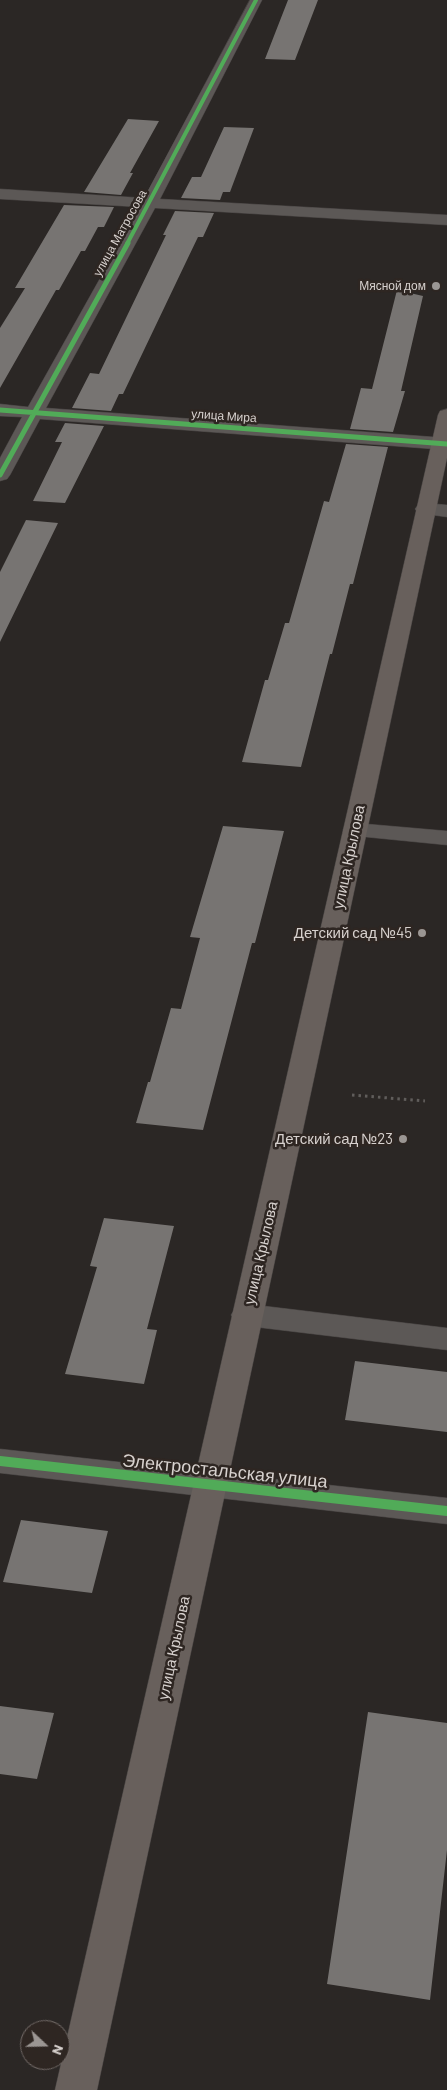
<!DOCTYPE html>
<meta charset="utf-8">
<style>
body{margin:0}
#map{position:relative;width:447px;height:2090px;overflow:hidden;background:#2b2725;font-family:Barlow,sans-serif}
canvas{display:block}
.north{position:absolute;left:20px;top:2020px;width:50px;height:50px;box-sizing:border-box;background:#2e2622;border:1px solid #726a67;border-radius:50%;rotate:111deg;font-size:14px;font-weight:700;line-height:20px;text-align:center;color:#d7d1ce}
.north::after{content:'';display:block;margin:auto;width:18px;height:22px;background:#9b9693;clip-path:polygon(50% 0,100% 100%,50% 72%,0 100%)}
</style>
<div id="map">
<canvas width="447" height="2090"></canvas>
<div class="north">N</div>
</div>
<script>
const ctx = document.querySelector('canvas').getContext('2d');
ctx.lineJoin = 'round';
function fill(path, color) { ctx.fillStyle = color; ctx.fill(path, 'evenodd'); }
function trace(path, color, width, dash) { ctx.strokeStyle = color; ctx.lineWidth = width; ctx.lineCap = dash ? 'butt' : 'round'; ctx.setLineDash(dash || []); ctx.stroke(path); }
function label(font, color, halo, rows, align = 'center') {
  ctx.font = font + ' Barlow,sans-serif'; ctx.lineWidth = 5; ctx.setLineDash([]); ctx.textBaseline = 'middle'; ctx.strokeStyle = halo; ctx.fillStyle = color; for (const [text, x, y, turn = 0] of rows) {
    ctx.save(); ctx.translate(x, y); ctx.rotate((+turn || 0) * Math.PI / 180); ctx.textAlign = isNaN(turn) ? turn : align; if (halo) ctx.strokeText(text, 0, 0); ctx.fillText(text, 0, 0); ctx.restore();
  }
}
const building = new Path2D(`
 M288 0H318L295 60 265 59Z
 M128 119 159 121 130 173H133L121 195 84 192Z
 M224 127 254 128 230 192H223L220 200 181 198 192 177H201Z
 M64 205 114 207 104 227H98L85 251H81L59 290H56L0 388V328L25 288H15Z
 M175 211 214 213 203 237H198L186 262 123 394H119L111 411 72 408 90 373 99 374 166 235H163Z
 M397 290 423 296 401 391H405L393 432 350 429 361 388 372 389Z
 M65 423 104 426 65 503 33 501 62 442H55Z
 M346 444 388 447 353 584H350L332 654H330L301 767 242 762 265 680H268L285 623H289L324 501 329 502Z
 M26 520 58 523 0 642V572Z
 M223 826 284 831 255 943H252L203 1130 136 1123 148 1082H150L171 1008 181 1009 200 938 190 937Z
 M104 1218 174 1226 147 1329 157 1330 144 1384 65 1374 97 1267 90 1266Z
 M355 1361 447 1372V1432L345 1420Z
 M21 1520 108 1531 92 1593 3 1582Z
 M0 1706 54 1713 37 1779 0 1774Z
 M368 1712 447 1723V1850L430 2000 327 1984Z`);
const path = new Path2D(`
 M352 1095 425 1101`);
const minor = new Path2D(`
 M250 0H262L160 199 447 215V225L155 208 46 408 447 438V450L40 419 10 475 7 479 0 481V458L22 417 0 416V404L28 407 140 207 0 199V189L144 198Z
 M425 503 447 505V517L418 513 415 509 418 505Z
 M355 823 447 831V845L346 835 343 830 346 825Z
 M247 1304 447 1328V1350L247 1326 236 1323 231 1315 236 1307Z
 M0 1449 447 1498V1524L0 1473Z`);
const major = new Path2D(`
 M447 409V458L97 2090H55L438 415 440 411Z`);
const cyclewayFar2 = new Path2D(`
 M127 244 256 0`);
const cyclewayFar1 = new Path2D(`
 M0 410 447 444
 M0 475 128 243`);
const cycleway = new Path2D(`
 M0 1461 447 1511`);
const markers = [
 [436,286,5,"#9b9693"],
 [422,933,5,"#9b9693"],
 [403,1139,5,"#9b9693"]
];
const farStreetnames = [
 ["улица Матросова",120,233,-61],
 ["улица Мира",224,416,4]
];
const farPoinames = [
 ["Мясной дом",426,286]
];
const streetNames = [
 ["улица Крылова",349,857,-78],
 ["улица Крылова",261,1253,-77],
 ["улица Крылова",174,1648,-78]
];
const poiNames = [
 ["Детский сад №45",412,933],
 ["Детский сад №23",393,1139]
];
const nearStreetnames = [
 ["Электростальская улица",225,1471,6]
];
fill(building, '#777472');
trace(minor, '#464241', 1);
trace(major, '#464241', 1);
trace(path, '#605d5b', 3, [2.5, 4]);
fill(minor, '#5c5856');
fill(major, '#68605c');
trace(cyclewayFar2, '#51ab58', 4);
trace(cyclewayFar1, '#51ab58', 5);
trace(cycleway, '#51ab58', 10);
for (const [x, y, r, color] of markers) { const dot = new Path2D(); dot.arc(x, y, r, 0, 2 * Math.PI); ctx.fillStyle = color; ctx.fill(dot); trace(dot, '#2e2622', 2); }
label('12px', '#d7d1ce', '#2e2622', farStreetnames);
label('12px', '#d7d1ce', '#2e2622', farPoinames, 'right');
label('15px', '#d7d1ce', '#2e2622', streetNames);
label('15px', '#d7d1ce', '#2e2622', poiNames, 'right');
label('18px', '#d7d1ce', '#2e2622', nearStreetnames);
</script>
